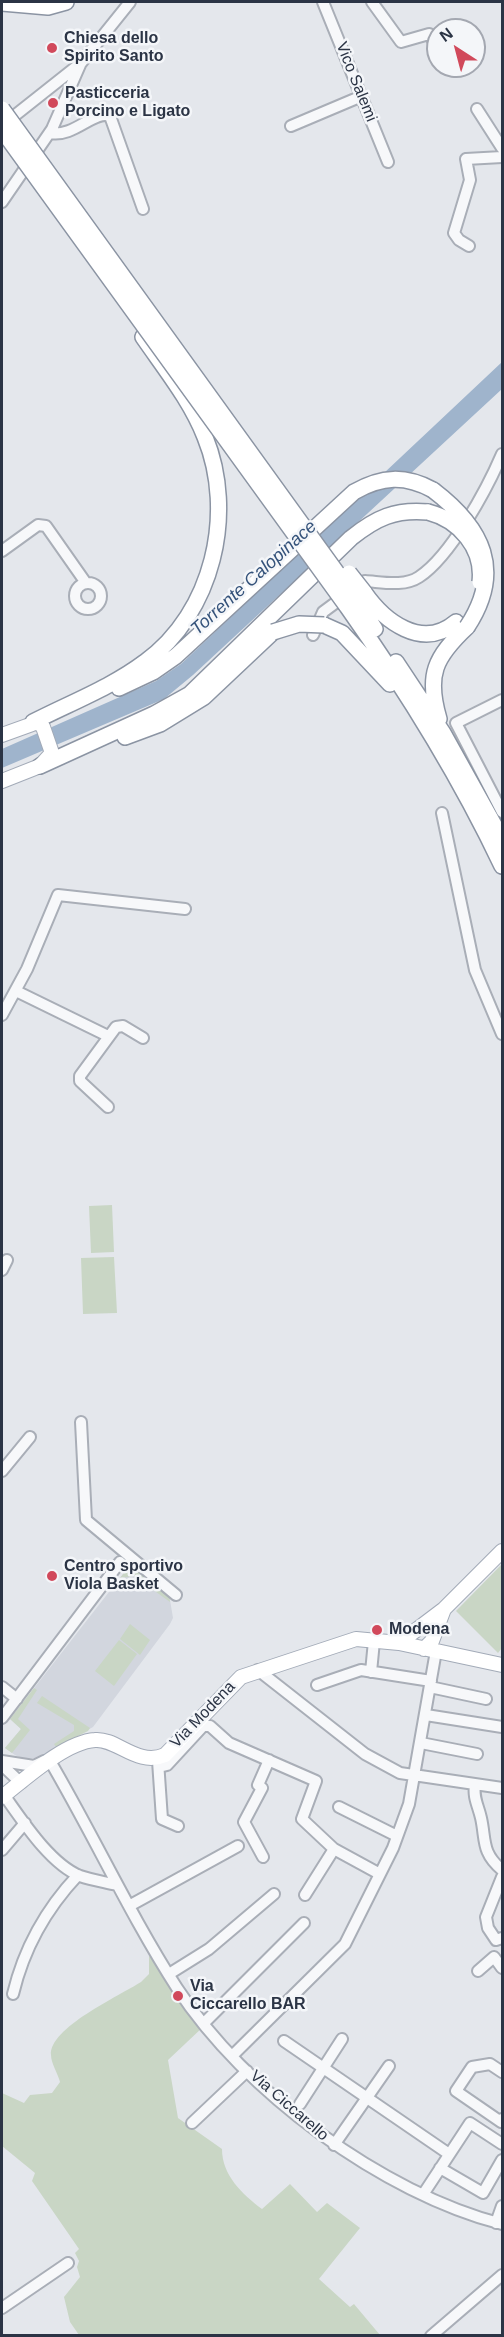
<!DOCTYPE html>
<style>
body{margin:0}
#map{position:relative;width:504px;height:2337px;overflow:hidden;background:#e4e7ec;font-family:Helvetica,sans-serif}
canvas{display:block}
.frame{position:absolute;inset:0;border:3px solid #2b3445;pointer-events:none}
.north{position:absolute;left:426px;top:18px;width:60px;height:60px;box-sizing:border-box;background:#f4f6f9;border:2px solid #a4a8b1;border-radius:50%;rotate:324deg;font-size:16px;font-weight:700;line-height:24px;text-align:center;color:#2b3445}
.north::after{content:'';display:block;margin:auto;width:21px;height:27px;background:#d1495b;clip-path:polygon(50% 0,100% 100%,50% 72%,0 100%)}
</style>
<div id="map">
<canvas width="504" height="2337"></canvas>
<div class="frame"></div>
<div class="north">N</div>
</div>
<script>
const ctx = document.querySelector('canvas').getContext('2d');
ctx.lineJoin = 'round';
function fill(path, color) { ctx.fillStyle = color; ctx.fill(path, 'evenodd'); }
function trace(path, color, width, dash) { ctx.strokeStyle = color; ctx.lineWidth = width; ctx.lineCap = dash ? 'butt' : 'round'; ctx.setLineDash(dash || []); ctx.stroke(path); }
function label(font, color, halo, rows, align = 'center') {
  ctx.font = font + ' Helvetica,sans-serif'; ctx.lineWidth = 5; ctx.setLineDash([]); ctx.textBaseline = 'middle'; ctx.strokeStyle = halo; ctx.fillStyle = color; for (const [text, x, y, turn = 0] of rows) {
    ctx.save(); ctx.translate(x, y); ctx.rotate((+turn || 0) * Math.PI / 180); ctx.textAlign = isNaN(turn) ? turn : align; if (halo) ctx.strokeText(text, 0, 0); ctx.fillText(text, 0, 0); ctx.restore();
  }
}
const built = new Path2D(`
 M130 1565 169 1594 173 1618 170 1624 93 1727 38 1758 23 1759 15 1755 5 1748 21 1729 10 1719Z`);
const green = new Path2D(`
 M112 1205 114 1252 91 1253 89 1206Z
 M114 1257 117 1313 83 1314 81 1258Z
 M502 1564V1648L498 1653 456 1611Z
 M130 1565 169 1594 170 1602 134 1576 120 1578Z
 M130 1624 150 1640 140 1655 120 1639Z
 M119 1640 137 1654 114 1686 95 1671Z
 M34 1688 37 1690 18 1719 30 1730 12 1753 5 1748 21 1729 10 1719Z
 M42 1696 90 1728 88 1731 56 1747 54 1744 74 1731V1725L37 1703Z
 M149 1956 157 1962 203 2027 168 2060 178 2118 222 2149C222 2175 242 2194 262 2209L290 2184 317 2212 327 2203 360 2228 319 2279 350 2307 354 2304 380 2335H79L70 2322 64 2297 80 2277 77 2267 79 2261 75 2253 79 2249 32 2181 35 2173 2 2146V2093L24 2103 30 2095 52 2093 60 2082C58 2074 51 2063 51 2055 49 2028 119 1996 141 1982L149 1974Z`);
const water = new Path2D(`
 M502 362V389L193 675 164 699 2 768V749L156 681 181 664Z`);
const minor = new Path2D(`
 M323 2 388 162
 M372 2 401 42 429 34 438 48
 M477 109 502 148
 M4 124 81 63 130 2
 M291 126 362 96
 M50 133C74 138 95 109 110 116L143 209
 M2 202 52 129 80 65
 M469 246 459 240 454 233 470 180 466 159 502 157
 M2 551 38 525 46 526 86 583
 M75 596a13 13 0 1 1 26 0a13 13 0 1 1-26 0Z
 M313 635 323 612 365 581C382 582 404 587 419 577 451 556 487 489 502 454
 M502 700 456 723 502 812
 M442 813 475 970 502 1034
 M16 991 108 1036
 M2 1015 27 969 58 895 185 909
 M108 1107 80 1081V1076L116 1027 123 1026 143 1038
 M2 1270 7 1260
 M81 1422 86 1520 176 1595
 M2 1471 30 1437
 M258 1670 365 1754 400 1773 502 1788
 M371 1672 374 1641
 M317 1685 361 1670 431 1681
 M2 1687 17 1699
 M430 1687 486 1699
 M426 1715 502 1727
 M2 1718 120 1562
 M421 1743 477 1754
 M2 1761 34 1766 44 1761
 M50 1761C94 1836 130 1915 177 1988 245 2092 382 2193 502 2224
 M158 1761 162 1819 178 1826
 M2 1765 21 1783
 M159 1767 167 1765 203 1726H210L229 1743 316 1781 302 1819 334 1849
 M475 1785C473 1798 478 1805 481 1818 486 1840 481 1852 502 1870
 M4 1795C22 1820 50 1864 80 1876 92 1880 105 1882 117 1885
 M339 1807 397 1836
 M2 1850 25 1823
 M263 1857 244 1822 262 1788 258 1785 269 1760
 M502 1877 486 1917 488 1928 496 1940 502 1938
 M305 1895 334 1849 378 1873
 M129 1906 238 1846
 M478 1971 494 1957 502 1968
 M169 1974 209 1949 274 1894
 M13 1994C24 1948 45 1910 78 1875
 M204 2023 304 1923
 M284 2041 449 2154
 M233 2055 345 1944 393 1848 409 1804 436 1651
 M502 2072 490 2064 472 2067 456 2091 501 2122 502 2119
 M300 2104 342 2039
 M192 2123 247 2071
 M334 2145 389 2066
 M440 2168 483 2193 502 2160
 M424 2193 470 2123 502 2144
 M496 2223 502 2206
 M2 2308 68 2263
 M431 2336 502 2275`);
const major = new Path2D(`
 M2 735 38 722 43 727 52 753 40 766 2 781
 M399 1643 444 1609 502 1551
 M424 1649 432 1641 444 1609
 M2 1797C25 1779 65 1742 95 1740 117 1738 137 1767 165 1755L241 1677 356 1639 399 1643 502 1665`);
const highway = new Path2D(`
 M2 3 48 7 66 2
 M364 592C384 621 422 651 456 622
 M355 598 375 629
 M346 605C404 687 459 775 502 866
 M324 625 342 633 390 684
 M396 662 443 733 502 839
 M119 688 153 672 176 656 354 492C382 476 405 475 433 490
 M439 719C426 675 435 657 467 627
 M33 722C70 703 112 687 145 662 213 613 236 513 205 437 191 401 165 369 143 337
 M125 737 160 724 204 697 273 632
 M40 766 154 714 190 694 351 538C376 518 395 509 428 512`);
const highwayBridge = new Path2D(`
 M2 109 355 598
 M2 130 346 605
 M433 490C483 528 504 571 467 627
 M428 512C459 520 484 548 480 582
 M349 573 364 592
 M273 632 299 624 324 625`);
const markers = [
 [52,48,6,"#d1495b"],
 [53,103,6,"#d1495b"],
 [52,1576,6,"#d1495b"],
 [377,1630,6,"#d1495b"],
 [178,1996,6,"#d1495b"]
];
const poiNames = [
 ["Chiesa dello",64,39],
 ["Spirito Santo",64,57],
 ["Pasticceria",65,94],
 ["Porcino e Ligato",65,112],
 ["Centro sportivo",64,1567],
 ["Viola Basket",64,1585],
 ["Modena",389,1630],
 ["Via",190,1987],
 ["Ciccarello BAR",190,2005]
];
const streetNames = [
 ["Vico Salemi",356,82,68],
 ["Via Modena",203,1715,-46],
 ["Via Ciccarello",289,2106,41]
];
const waterNames = [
 ["Torrente Calopinace",254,578,-42]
];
fill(built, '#d2d6de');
fill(green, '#c9d6c5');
fill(water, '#9fb4cc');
trace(minor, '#a9aeb7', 14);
trace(major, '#a3abb8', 16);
trace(highway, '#8b94a3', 18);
trace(minor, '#f7f8fa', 10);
trace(major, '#fff', 14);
trace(highway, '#fff', 15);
trace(highwayBridge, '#8b94a3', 18, []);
trace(highwayBridge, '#fff', 15);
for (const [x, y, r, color] of markers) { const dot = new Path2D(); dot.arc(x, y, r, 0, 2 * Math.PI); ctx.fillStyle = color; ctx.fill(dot); trace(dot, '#f4f6f9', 2); }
label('bold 16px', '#2b3445', '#f4f6f9', poiNames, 'left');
label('16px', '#2b3445', '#f4f6f9', streetNames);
label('italic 18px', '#34527a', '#f4f6f9', waterNames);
</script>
